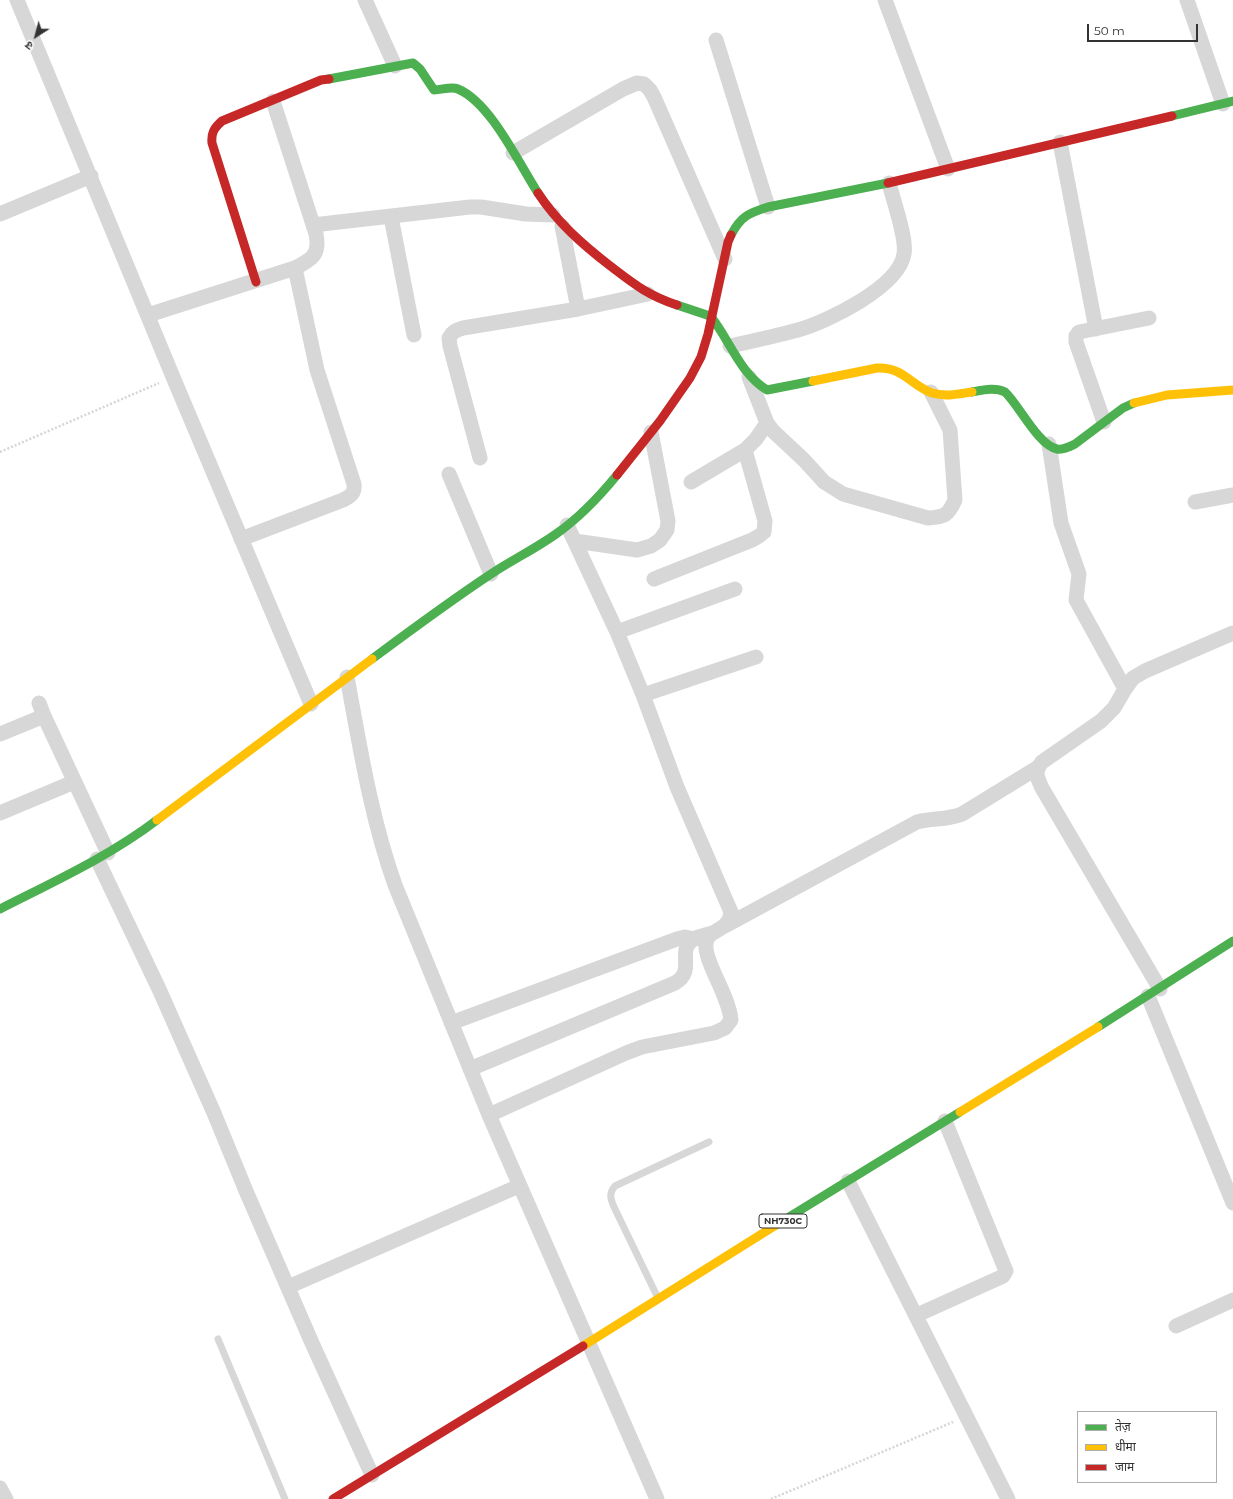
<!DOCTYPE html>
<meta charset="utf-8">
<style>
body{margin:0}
#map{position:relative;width:1233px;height:1499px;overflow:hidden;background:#fff;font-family:Montserrat,"Noto Sans Devanagari",sans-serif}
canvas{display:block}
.legend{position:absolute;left:1077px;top:1411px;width:140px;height:72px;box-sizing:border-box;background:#fff;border:1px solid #adadad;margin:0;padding:5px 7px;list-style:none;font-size:12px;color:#333}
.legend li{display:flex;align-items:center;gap:8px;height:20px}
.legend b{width:20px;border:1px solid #adadad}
.north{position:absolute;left:16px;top:16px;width:40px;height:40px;-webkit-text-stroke:3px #fff;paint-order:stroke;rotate:216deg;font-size:11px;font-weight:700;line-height:16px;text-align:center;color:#333}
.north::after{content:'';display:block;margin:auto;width:14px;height:18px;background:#333;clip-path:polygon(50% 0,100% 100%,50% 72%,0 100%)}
.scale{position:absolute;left:1087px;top:24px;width:111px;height:18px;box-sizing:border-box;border:2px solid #333;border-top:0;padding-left:5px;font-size:12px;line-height:14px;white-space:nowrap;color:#333;-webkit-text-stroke:3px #fff;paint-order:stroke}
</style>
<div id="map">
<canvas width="1233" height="1499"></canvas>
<ul class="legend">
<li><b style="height:5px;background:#4caf50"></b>तेज़</li>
<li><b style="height:5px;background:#ffc107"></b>धीमा</li>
<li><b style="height:5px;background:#c62828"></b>जाम</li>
</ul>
<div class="north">उ</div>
<div class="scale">50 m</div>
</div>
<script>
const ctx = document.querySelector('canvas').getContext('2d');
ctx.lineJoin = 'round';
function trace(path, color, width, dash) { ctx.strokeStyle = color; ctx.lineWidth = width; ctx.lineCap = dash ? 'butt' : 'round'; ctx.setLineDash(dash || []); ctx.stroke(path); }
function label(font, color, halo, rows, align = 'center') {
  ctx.font = font + ' Montserrat,sans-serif'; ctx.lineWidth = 4; ctx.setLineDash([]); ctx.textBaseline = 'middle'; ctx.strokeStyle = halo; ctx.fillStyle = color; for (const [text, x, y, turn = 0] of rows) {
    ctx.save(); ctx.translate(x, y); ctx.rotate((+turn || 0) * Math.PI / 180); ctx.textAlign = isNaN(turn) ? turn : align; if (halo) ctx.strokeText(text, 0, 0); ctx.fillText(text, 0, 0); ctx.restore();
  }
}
const path = new Path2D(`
 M0 452 159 383
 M771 1499 953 1422`);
const lane = new Path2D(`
 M657 1296 614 1207C610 1198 609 1193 615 1186L709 1142
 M218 1339 285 1499`);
const street = new Path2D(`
 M17 0 173 377 311 704
 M365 0 395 66
 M885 0 948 169
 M1187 0 1223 104
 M716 40 768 207
 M1060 142 1096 329
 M513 153 623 89 637 83 644 84 650 90 654 97 725 259
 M0 214 91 176
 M391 217 414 335
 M313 225 470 207H481L526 214 553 215
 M562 226 578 309
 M148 315 295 268C313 259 320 254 316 234L273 101
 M730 346C753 341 776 336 798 330 827 322 899 287 904 254 907 238 893 200 889 183
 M749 377 767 423 773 431 804 460 824 482 843 494 928 518C944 517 948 516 955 500L950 430 931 392
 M1104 422 1076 342V336L1079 332 1149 318
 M1049 444 1061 523 1079 574 1076 600 1125 689
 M480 458 450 346 449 338C452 332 456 330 463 328L578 309 648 294
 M449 474 491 574
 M691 482 745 450 756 439 767 423
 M1195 502 1233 495
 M241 539 343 500C351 496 355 493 354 484L317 370 295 268
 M575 541 637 550 651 546 660 540 667 530 668 521 651 432
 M654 579 752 540 759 536 764 532 765 521 745 450
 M617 632 735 589
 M347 677C360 747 371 818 395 885L489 1115 657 1499
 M643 695 756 657
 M39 703 44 716 108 853
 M0 734 44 716
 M0 813 74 782
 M97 859 159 989 214 1113 246 1191 312 1343 372 1475
 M725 926 917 822C932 818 948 820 962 814L1037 768
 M1160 989 1042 788C1037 777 1034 772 1042 762L1101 721 1114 708 1125 689 1133 678 1145 671 1233 633
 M1148 996 1233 1203
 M451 1023 677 939 685 937 695 939
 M470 1069 675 983C697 970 675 950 694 939 699 936 707 935 712 933
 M489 1115 626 1053 642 1047 714 1033 725 1028 731 1020C729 1002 719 985 712 968 709 961 705 952 706 944 707 928 729 933 731 912L677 787 643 695 617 632 567 525
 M848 1181 1008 1499
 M288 1287 519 1186
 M917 1315 999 1278 1003 1276 1006 1271 945 1121
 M1176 1326 1233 1300
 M0 1488 6 1499`);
const fast = new Path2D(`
 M329 79 413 63 420 69 434 90C442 90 451 86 458 89 491 103 519 164 538 193
 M1172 116 1233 101
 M731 235C741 216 749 213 768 207L888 183
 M677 305 707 315 712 318C731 343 740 373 767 390L813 381
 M972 392C983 390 995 387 1005 392 1019 405 1038 445 1057 449 1063 450 1069 447 1075 444L1123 408 1134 403
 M372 659C411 630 450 601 491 574 512 560 535 549 556 534 579 518 599 497 617 475
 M0 909C53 882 110 856 157 820
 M1098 1027 1233 941
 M776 1225 960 1112`);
const slow = new Path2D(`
 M813 381 877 368C904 367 910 385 932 393 945 397 959 394 972 392
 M1134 403 1167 395 1233 390
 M157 820 372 659
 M960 1112 1098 1027
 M583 1346 776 1225`);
const jam = new Path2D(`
 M888 183 1172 116
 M538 193C557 222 582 244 609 265 634 284 647 295 677 305
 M256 282 212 143C211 133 214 128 222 121L321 80 329 79
 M617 475 660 421 690 378 701 357 708 334 728 242 731 235
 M333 1499 583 1346`);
const shields = [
 [783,1221,48]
];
const shieldNames = [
 ["NH730C",783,1221]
];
trace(path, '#d6d6d6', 2.5, [2, 2]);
trace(lane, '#d7d7d7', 7);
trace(street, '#d7d7d7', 15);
trace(fast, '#4caf50', 9);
trace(slow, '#ffc107', 9);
trace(jam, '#c62828', 9);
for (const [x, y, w] of shields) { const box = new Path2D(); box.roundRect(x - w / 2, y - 7, w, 14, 3); ctx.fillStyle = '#fff'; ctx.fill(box); trace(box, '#333', 1); }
label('bold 9px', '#333', null, shieldNames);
</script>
